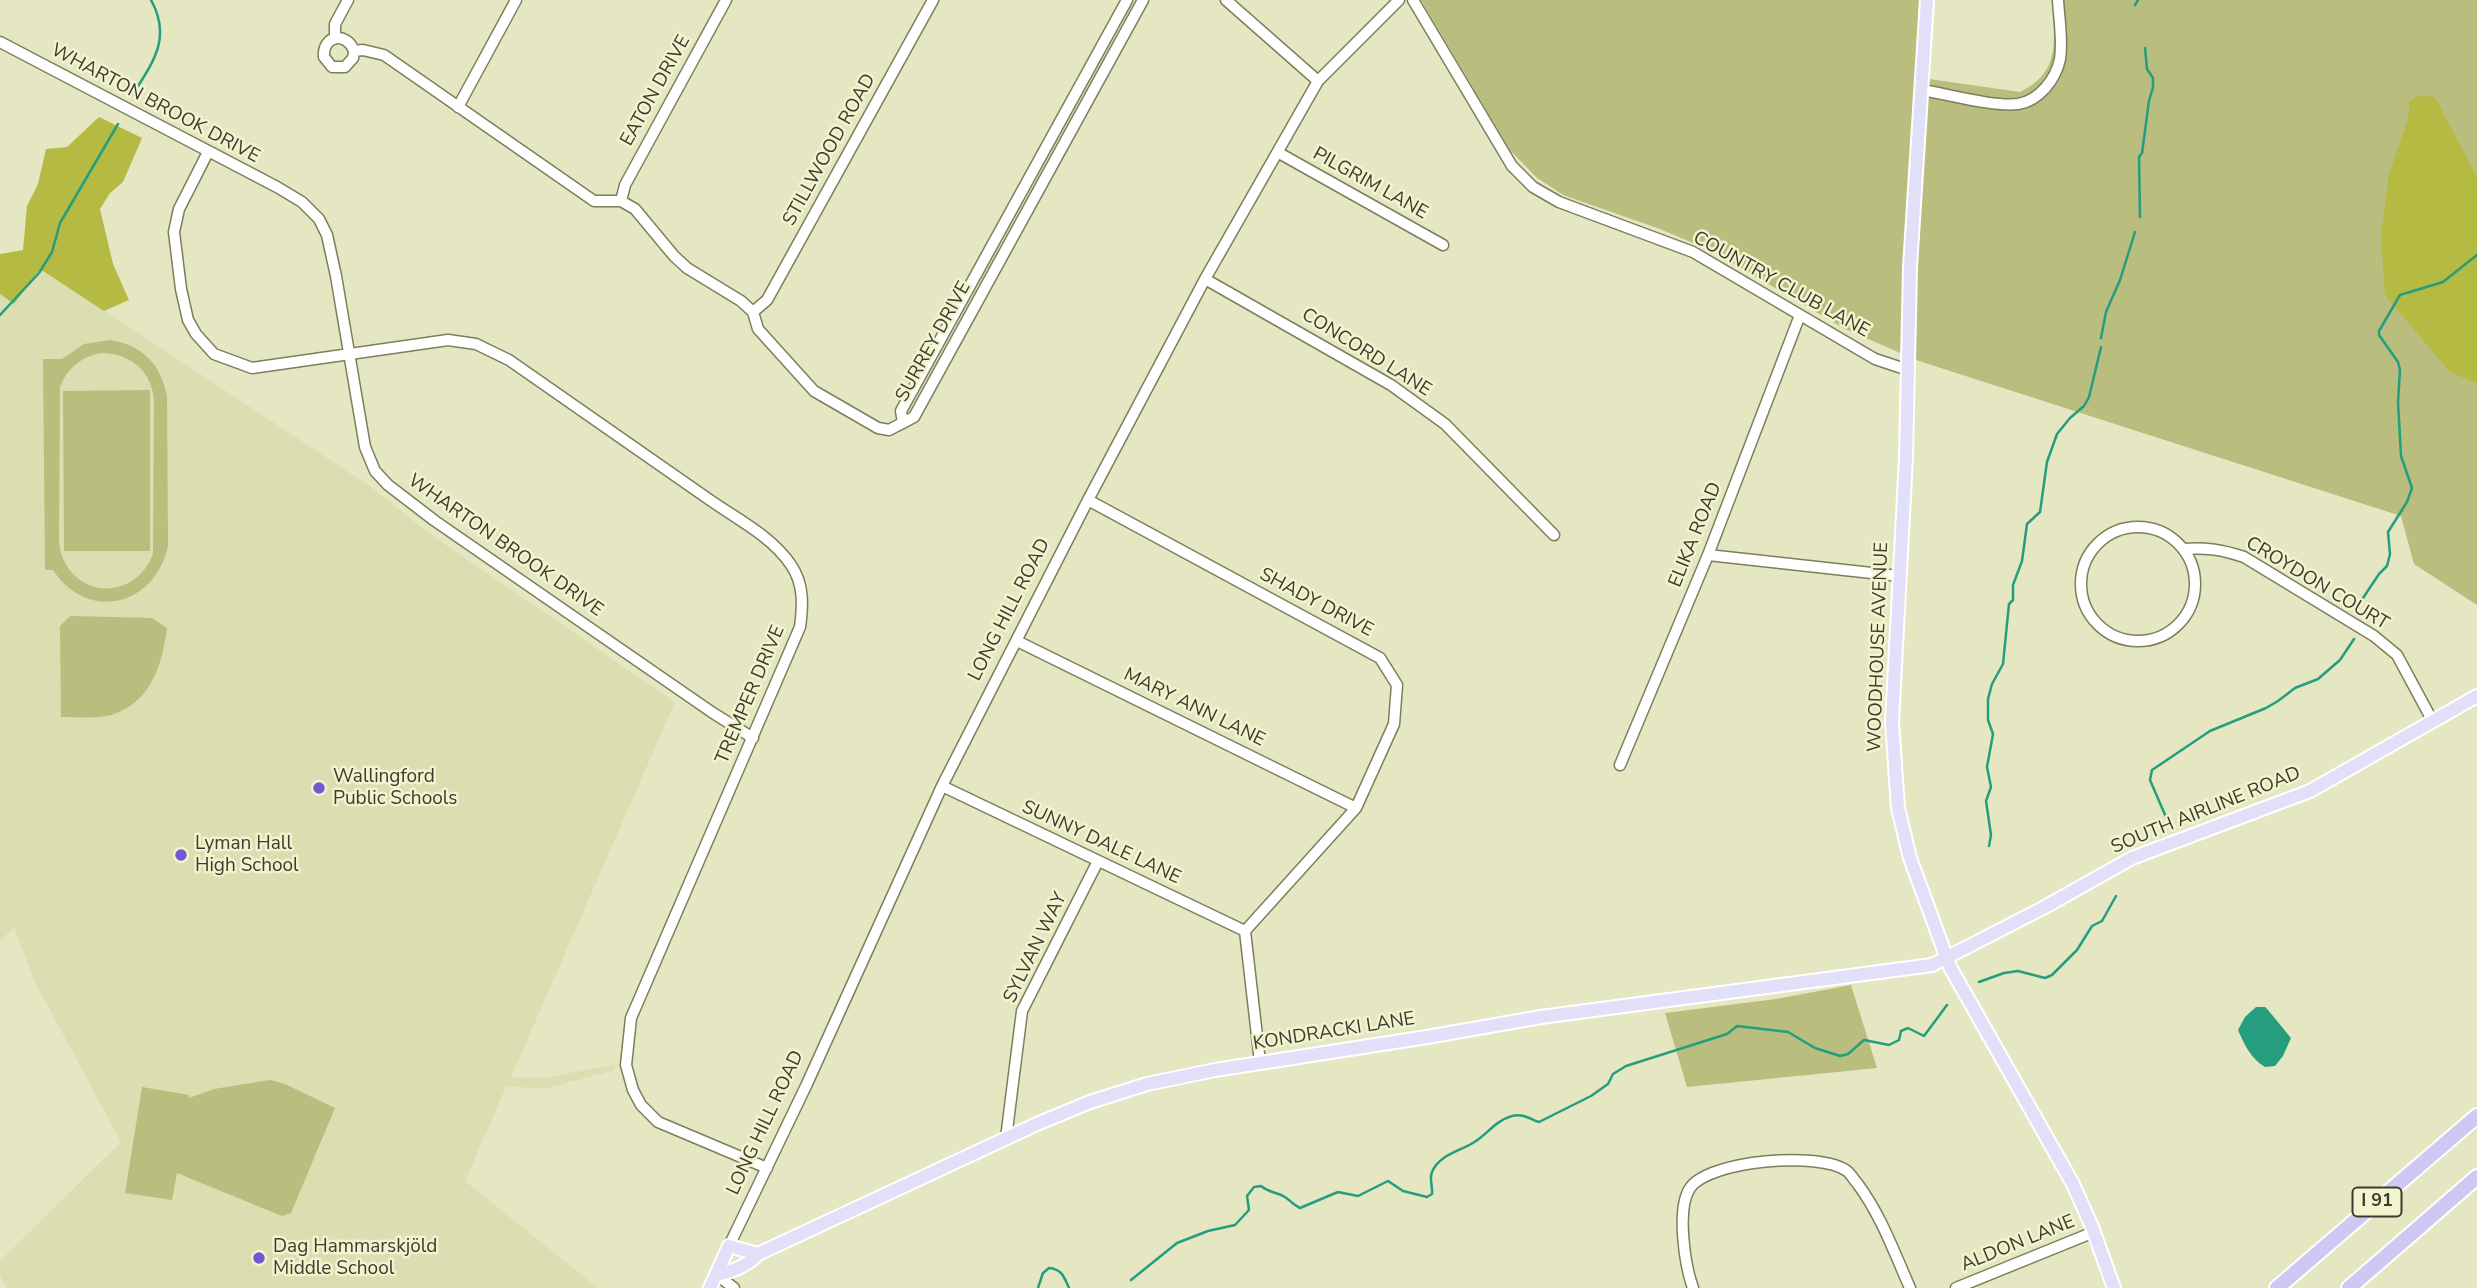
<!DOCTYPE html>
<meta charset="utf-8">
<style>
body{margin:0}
canvas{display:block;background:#e4e7c1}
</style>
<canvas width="2477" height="1288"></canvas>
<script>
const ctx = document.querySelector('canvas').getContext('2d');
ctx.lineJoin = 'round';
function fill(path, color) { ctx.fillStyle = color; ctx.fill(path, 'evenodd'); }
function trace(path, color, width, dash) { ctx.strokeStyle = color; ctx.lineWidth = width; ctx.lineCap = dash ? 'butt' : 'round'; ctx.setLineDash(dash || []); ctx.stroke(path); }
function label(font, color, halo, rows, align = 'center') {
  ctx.font = font + ' "Nunito Sans",sans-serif'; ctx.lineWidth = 5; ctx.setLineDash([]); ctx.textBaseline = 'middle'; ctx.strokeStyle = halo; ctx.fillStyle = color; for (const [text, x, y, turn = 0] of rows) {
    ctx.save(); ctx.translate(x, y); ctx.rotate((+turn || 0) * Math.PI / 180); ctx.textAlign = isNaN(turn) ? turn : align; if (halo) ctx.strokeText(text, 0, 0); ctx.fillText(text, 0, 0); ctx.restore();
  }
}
const built = new Path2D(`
 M40 268 371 487 430 534 675 702 511 1077H548L614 1065 615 1070 548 1088 506 1087 465 1181 598 1288H7L0 1276V1261L121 1142 34 980 14 927 0 941V294L14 304Z`);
const green = new Path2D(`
 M1421 0H1919L1915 77 2020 92C2062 72 2054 39 2052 0H2477V605L2414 564 2401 516 1919 361 1845 329 1712 251 1660 229 1563 195 1536 177 1510 150Z
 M110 340C142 345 161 364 167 396L168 546C155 606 88 623 53 570H45L43 359H62L84 344ZM101 353C130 353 152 371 154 400L153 554C133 606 64 597 59 541L60 387C67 368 81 357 101 353Z
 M150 390V551H64L63 391Z
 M70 616 152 618 167 628C162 665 151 703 111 715 95 719 77 717 61 717L60 626Z
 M1851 985 1877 1068 1687 1087 1665 1013 1776 999Z
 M270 1080 285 1084 335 1108 291 1213 282 1216 177 1173 172 1200 125 1193 142 1087 189 1095V1098L214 1089Z`);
const forest = new Path2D(`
 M2421 95 2435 98 2477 177V383L2450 372 2385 295 2381 237 2389 174 2407 122 2410 101Z
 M99 117 142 138 123 182 110 193 100 209 113 264 129 300 104 311 40 269 14 304 0 294V254L23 250 27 206 38 184 46 149 67 147Z`);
const water = new Path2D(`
 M2256 1007H2265L2268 1010 2291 1038 2283 1056 2275 1066 2265 1067C2251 1059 2244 1044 2238 1030L2245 1017Z`);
const stream = new Path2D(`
 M2135 5 2138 0
 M133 94C153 62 172 38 151 0
 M2140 217 2139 157 2142 153 2149 101 2153 87V78L2147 69 2145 48
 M0 315 39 273 52 252 60 223 118 124
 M2101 338 2106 312 2120 280 2135 232
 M2355 610 2379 574 2387 566 2390 554 2388 532 2407 502 2412 488 2401 456 2398 402 2400 370 2398 362 2379 335V331L2400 295 2443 282 2477 255
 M2172 831 2150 780 2152 770 2210 731 2266 708 2278 701 2295 688 2318 679 2340 660 2354 639
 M1989 846 1991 835 1986 801 1991 787 1987 767 1993 734 1988 720V699L1992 684 2003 664 2009 604 2013 600V585L2022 561 2027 524 2040 512 2047 462 2057 434 2070 418 2084 406 2089 397 2101 347
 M1979 982 2004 973 2018 971 2045 978 2052 975 2077 950 2092 926 2102 921 2116 896
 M1131 1280 1177 1243 1208 1231 1235 1225 1249 1210 1247 1196 1254 1187 1261 1186C1269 1193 1277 1192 1285 1197 1291 1201 1293 1205 1300 1208L1338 1192 1358 1196 1388 1181 1403 1191 1427 1197 1432 1194C1433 1187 1429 1179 1432 1172 1439 1154 1462 1151 1476 1141 1489 1132 1497 1120 1512 1116 1522 1113 1530 1119 1539 1122L1591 1096 1608 1084 1613 1074 1626 1066 1727 1034 1737 1026 1788 1032 1815 1048 1840 1056 1848 1054 1864 1040 1889 1045 1899 1040 1901 1031 1908 1028 1924 1036 1947 1005
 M1038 1288 1043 1273 1049 1268C1062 1269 1064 1277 1069 1288`);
const minor = new Path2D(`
 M1226 0 1318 81
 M1413 0 1512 166 1533 187 1559 202 1693 252 1875 359 1908 370
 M335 38V24L348 0
 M0 42 277 187 302 202 319 219 327 235 336 276 365 447 375 471 388 485 435 521 713 713 753 738
 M354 51 353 58 345 67H332L324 57C322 35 347 31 354 51L363 50 384 55 594 201H621L635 209 674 256 687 268 741 301 753 312 758 329 814 391 878 428 889 430 914 417 1143 0
 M1922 90C1948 94 1993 107 2018 104 2039 101 2056 79 2060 59 2063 40 2059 19 2058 0
 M458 107 516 0
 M208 152 179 209 174 232 181 289 188 320 196 334 214 354 252 368 448 340 476 344 509 360C575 406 641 452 707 498 735 518 772 536 791 565 804 584 803 605 800 627L631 1018 626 1065 633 1090 641 1105 658 1122 767 1168
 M1279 153 1443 245
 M621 201 625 185 726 0
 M1205 279 1391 385 1445 424 1554 535
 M753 312 767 300 933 0
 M903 423 901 411 1127 0
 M1088 500 1380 658 1397 685 1394 724 1356 808 1245 931 1260 1062
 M2081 584a57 57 0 1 1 114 0a57 57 0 1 1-114 0Z
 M2183 549C2206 547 2223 550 2244 557L2374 636 2397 655 2432 720
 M1708 555 1899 576
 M1017 641 1356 808
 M1620 765 1708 555 1800 315
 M942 786 1245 931
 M1006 1138 1022 1011 1098 861
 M729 1246 806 1086 942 786 1088 500 1205 279 1318 81 1399 0
 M717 1275 734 1288
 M1693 1288C1685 1266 1676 1209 1690 1188 1709 1160 1820 1151 1847 1171 1851 1174 1854 1180 1857 1183 1881 1215 1894 1252 1910 1288
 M1956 1288 2094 1232`);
const major = new Path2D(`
 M1927 0 1910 267 1906 458 1892 722 1898 808 1910 858 1950 967 2073 1184 2092 1227 2114 1288
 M717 1275C732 1271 748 1266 758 1254L1037 1124 1090 1102 1147 1084 1215 1070 1427 1037 1541 1017 1932 965 2043 908 2132 858 2310 791 2477 696
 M710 1288 729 1246 758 1254`);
const highway = new Path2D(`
 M2277 1288 2477 1116
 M2349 1288 2477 1177`);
const markers = [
 [319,788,7,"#7556cf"],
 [181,855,7,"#7556cf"],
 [259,1258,7,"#7556cf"]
];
const shields = [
 [2377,1202,49]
];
const shieldNames = [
 ["I 91",2377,1202]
];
const streetNames = [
 ["EATON DRIVE",656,91,-61],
 ["WHARTON BROOK DRIVE",155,104,28],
 ["STILLWOOD ROAD",830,150,-61],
 ["PILGRIM LANE",1370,184,29],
 ["COUNTRY CLUB LANE",1781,285,29],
 ["SURREY DRIVE",934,342,-61],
 ["CONCORD LANE",1366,353,32],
 ["ELIKA ROAD",1696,535,-68],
 ["WHARTON BROOK DRIVE",505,546,35],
 ["CROYDON COURT",2317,584,31],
 ["SHADY DRIVE",1316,603,28],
 ["LONG HILL ROAD",1010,610,-63],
 ["WOODHOUSE AVENUE",1879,647,-88],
 ["TREMPER DRIVE",751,695,-67],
 ["MARY ANN LANE",1194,708,26],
 ["SOUTH AIRLINE ROAD",2206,811,-22],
 ["SUNNY DALE LANE",1101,843,25],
 ["SYLVAN WAY",1036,948,-64],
 ["KONDRACKI LANE",1334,1032,-9],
 ["LONG HILL ROAD",766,1123,-65],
 ["ALDON LANE",2018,1244,-22]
];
const poiNames = [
 ["Wallingford",333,777],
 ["Public Schools",333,799],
 ["Lyman Hall",195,844],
 ["High School",195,866],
 ["Dag Hammarskjöld",273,1247],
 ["Middle School",273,1269]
];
fill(built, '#dadeb1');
fill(green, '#b9bd7d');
fill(forest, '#b5ba43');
fill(water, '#259d7f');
trace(stream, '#259d7f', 2.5);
trace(minor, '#7c7f5c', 13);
trace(major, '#fff', 16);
trace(highway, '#fff', 18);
trace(minor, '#fff', 10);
trace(major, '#e2dff8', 12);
trace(highway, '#cec9f3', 14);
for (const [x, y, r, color] of markers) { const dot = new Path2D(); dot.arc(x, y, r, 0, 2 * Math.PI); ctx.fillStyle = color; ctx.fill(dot); trace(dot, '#f1f4ce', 2.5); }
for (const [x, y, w] of shields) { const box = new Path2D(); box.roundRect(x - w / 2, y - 14.5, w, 29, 5); ctx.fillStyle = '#f1f4ce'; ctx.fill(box); trace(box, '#3b3c2d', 2); }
label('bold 18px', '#3b3c2d', null, shieldNames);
label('19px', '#3b3c2d', '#f1f4ce', streetNames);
label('19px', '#3b3c2d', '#f1f4ce', poiNames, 'left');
</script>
